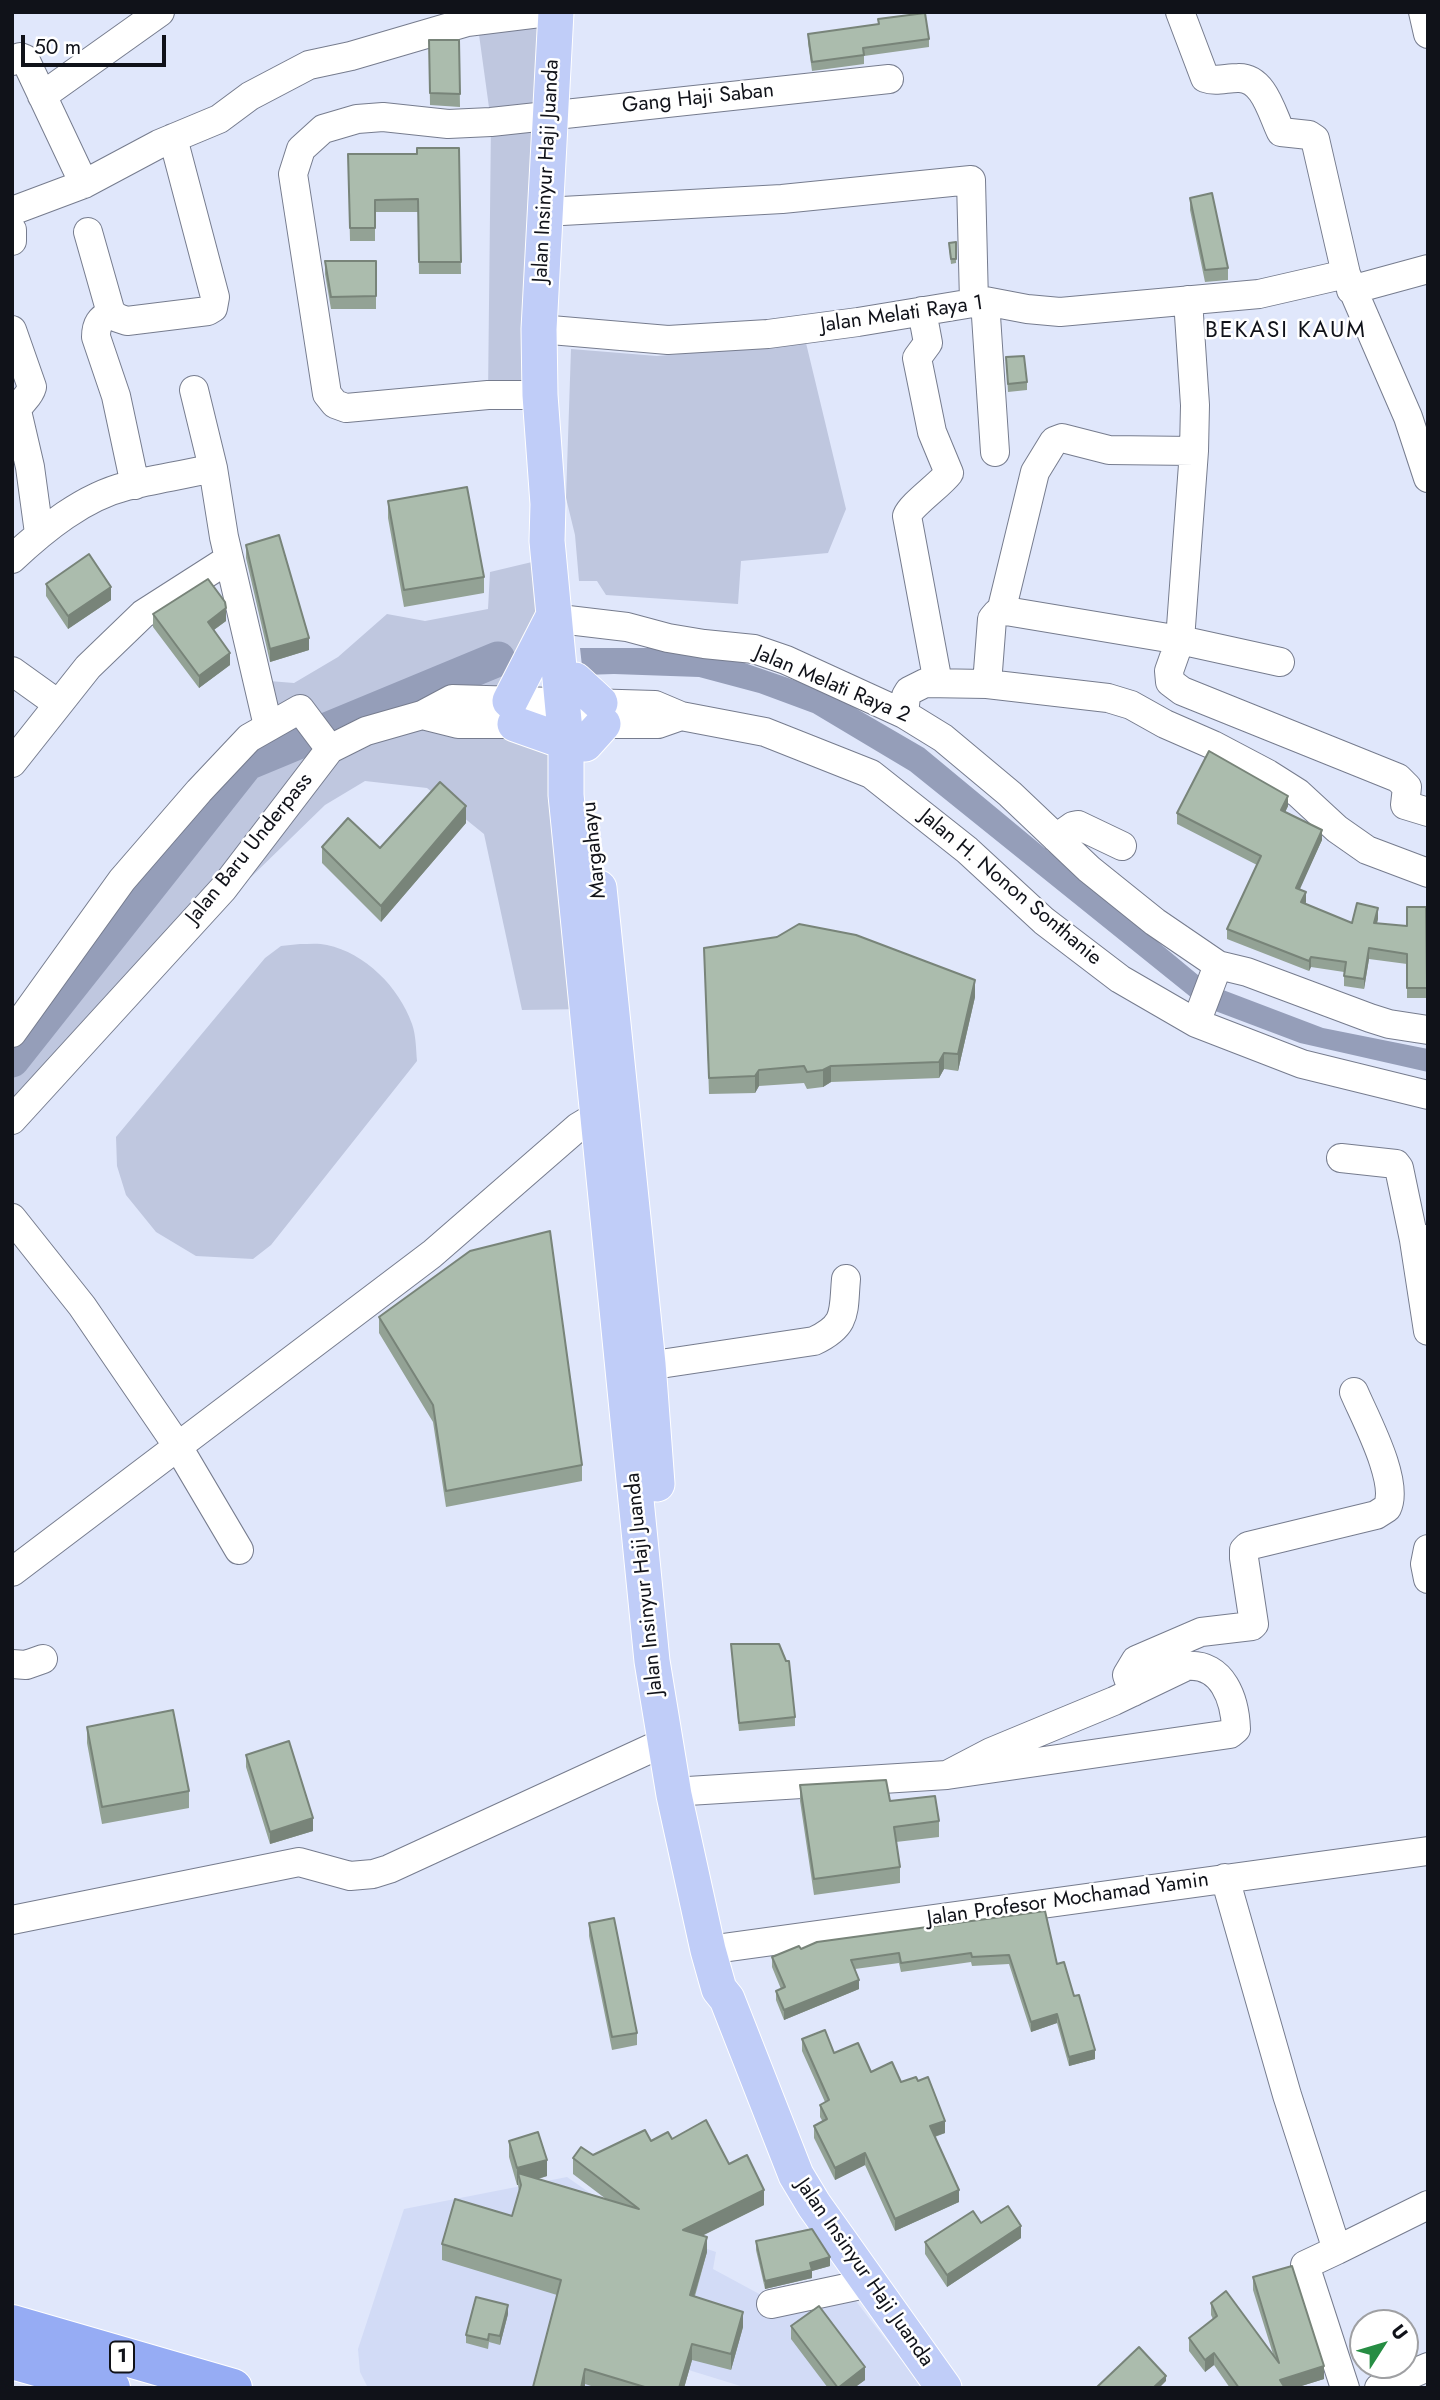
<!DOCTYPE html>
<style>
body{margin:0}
#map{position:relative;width:1440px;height:2400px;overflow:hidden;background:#e0e7fb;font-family:Jost,sans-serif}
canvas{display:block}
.frame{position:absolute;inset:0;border:14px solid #101219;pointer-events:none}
.north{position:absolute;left:1349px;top:2309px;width:70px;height:70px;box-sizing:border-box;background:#fff;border:2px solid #9fa0a3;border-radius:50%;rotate:53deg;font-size:19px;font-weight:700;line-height:28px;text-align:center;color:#101219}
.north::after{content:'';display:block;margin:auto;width:24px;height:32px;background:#268d43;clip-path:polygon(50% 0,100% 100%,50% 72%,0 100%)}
.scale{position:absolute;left:21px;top:35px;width:145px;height:32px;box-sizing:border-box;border:4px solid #101219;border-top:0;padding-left:9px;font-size:21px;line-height:24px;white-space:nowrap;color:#101219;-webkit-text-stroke:5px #fff;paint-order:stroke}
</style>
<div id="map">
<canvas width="1440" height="2400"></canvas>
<div class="frame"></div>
<div class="north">U</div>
<div class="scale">50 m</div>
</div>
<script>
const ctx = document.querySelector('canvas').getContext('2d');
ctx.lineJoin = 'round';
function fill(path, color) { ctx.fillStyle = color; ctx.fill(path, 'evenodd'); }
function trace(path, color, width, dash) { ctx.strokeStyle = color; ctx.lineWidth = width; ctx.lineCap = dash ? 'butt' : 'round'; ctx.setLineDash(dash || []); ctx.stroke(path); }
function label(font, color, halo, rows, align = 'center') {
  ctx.font = font + ' Jost,sans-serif'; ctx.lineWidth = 5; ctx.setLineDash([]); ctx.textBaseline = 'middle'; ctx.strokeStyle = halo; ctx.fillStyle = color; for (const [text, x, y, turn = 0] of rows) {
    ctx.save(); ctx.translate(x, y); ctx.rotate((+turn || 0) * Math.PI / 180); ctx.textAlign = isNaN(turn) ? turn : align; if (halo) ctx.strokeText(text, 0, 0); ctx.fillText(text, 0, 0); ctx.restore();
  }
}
const built = new Path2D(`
 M567 2177 636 2225 716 2252 713 2269 763 2296H852L923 2388H747L601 2343 591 2388H368L360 2372 358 2349 404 2209Z`);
const green = new Path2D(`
 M548 12 540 395H488L491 122 477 20Z
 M806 343 846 509 828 553 741 561 738 604 606 595 597 581H579L575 535 566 498 571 349 657 356Z
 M532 562 554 615 510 701 566 742 587 1009 522 1010 484 834 427 788 365 781 325 805 251 877 223 889 12 1120V1033L268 726 257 680 294 683 338 657 387 614 425 621 488 609 490 572Z
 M300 944C309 944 319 943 327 945 365 953 399 987 412 1024 416 1035 416 1049 417 1061L271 1245 253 1259 196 1256 156 1232 126 1195 117 1166 116 1137 265 958 281 946Z`);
const water = new Path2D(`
 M580 648H674L733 659 826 691 924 748 1210 985 1323 1028 1428 1049V1072L1300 1043 1202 1006 910 771 813 713 759 693 699 677 614 674 583 675Z`);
const river = new Path2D(`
 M12 1060 247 763 498 659`);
const minor = new Path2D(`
 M1180 12 1205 78C1216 82 1226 78 1238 78 1264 77 1272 114 1281 132L1309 135 1315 139 1346 274 1408 417 1428 478
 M1423 12 1428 34
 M12 61 20 57 25 59 84 184
 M42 96 160 12
 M12 211 84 184 159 144 219 119 250 96 309 65 351 56 467 22 548 12
 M544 212 782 199 971 180 974 302
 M12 230V241
 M88 232 111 313 118 318 127 321 208 311 213 308 215 297 173 138
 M1351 290 1428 269
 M1188 300 1195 405 1194 451 1180 640 1169 671 1170 682 1182 691 1398 778 1407 787 1405 805 1428 812
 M985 301 995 452
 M922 311 928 343 917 358 932 432 949 473C940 485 911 505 907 516L938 683
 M111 313C100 319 96 324 96 337L116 396 135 485
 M539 329 668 340 768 334 858 322 985 301 1027 309 1060 312 1259 294 1346 274
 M12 330 32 387C29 398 20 401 17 411L30 467 39 533
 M194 390 213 468 224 537 268 726
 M540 395H488L346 408 335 404 327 394 293 174 301 149 323 129 357 119 383 117 448 124 491 122 889 79
 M12 559C44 529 83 497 127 486 155 479 184 475 213 468
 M1001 612 1035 472 1054 441 1062 438 1109 450 1194 451
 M568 620 627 627 668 638 704 644 754 649 786 660 904 714 943 738 1010 794 1089 869 1155 922 1218 965 1247 972 1370 1018 1389 1024 1428 1030
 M12 671 58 704
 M987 684 992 619 997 613 1006 611 1180 640 1280 662
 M904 714 906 696 909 691 925 683 987 684 1108 698 1131 705 1165 724 1213 745 1268 774 1298 793 1337 829 1367 850 1428 873
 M422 715 458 724H536
 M583 724H658L678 717
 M12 763 88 667 143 614 229 559
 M1056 838 1073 826 1078 825 1122 846
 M1196 1023 1218 965
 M12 1033 122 880 199 791 249 738 300 709 330 749
 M12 1120 223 889 330 749 366 731 422 715 452 699 655 705 681 716 765 732 871 774 967 850 1044 921 1120 979 1196 1023 1302 1064 1428 1095
 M1341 1158 1396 1164 1399 1168 1414 1240 1428 1239
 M12 1218 82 1306 177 1445 239 1550
 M1414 1240 1428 1331
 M667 1363 814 1341C848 1325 843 1312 846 1279
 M1428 1549 1425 1564 1428 1579
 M12 1572 432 1254 578 1127 588 1121 616 1119
 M12 1664 26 1665 43 1659
 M1133 1692 1127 1675 1136 1660 1201 1632 1252 1626 1254 1624 1244 1558V1550L1248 1546 1376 1515 1387 1508C1400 1482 1365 1418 1354 1392
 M674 1795 688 1791 947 1775 991 1752 1114 1701 1187 1666C1223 1663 1235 1700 1236 1729L1230 1734 947 1775
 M1225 1878 1287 2095 1337 2250 1305 2265 1345 2388
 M12 1920 299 1862 350 1876 373 1874 389 1869 665 1742
 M708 1950 1428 1851
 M1337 2250 1428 2205
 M771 2304 870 2283
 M1379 2388 1428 2367`);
const major = new Path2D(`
 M556 12 539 329 540 395 548 504 547 541 566 742V795L652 1661 674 1795 708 1950 719 1989 727 1999 796 2175 814 2205 944 2388
 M575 680 600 703
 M510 701 554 615
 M515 724 566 742
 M585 744 603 724
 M599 888 648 1364 657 1484`);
const highway = new Path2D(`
 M12 2324 233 2388
 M12 2360 111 2388`);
const wall = new Path2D(`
 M878 19 929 39V47L864 56V64L812 71 808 43V34L878 24Z
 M429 40H459L460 107 430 105Z
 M459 148 461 274H419L418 212H375V241H350L348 154H417Z
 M1190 198 1228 268V280L1205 282 1190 210Z
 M956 242V263L951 264 949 247Z
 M325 261H376V309H331L325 274Z
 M1006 357 1027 382V390L1008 392Z
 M388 501 484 577V593L404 607 388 518Z
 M246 545 309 650 270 662 246 558Z
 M46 584 111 600 68 629 46 596Z
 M153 614 226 621 214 630 230 665 199 688 153 627Z
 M1288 806 1285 812 1322 840 1299 889 1306 902 1305 904 1352 923 1378 919 1377 923 1407 926 1426 907 1427 998H1407V964L1369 959 1364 989 1344 986V972L1311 967 1309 971 1227 939V929L1257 865 1177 824V813Z
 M466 823 381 922 322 863V847L380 848Z
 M704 948 975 997 958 1071 944 1069 939 1078 831 1082 823 1087 807 1089 804 1083 759 1086 755 1093 709 1094Z
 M379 1317 582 1465V1481L446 1507 433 1422 379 1333Z
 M731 1644 795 1717V1726L739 1731Z
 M87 1727 189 1791V1808L102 1824 87 1743Z
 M246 1755 313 1831 270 1844 246 1767Z
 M800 1785 890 1801 939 1821V1837L896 1842 900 1867V1883L814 1895 800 1801Z
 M1045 1911 1057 1964 1074 1996 1095 2059 1069 2066 1057 2023 1031 2032 1009 1964 972 1966 971 1962 901 1972 899 1963 855 1969 859 1989 784 2020 776 2000V1991L781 1989 772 1967V1957L801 1949Z
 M589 1923 637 2033V2045L612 2050 589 1936Z
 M802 2039 834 2053 871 2072 901 2082 945 2133 935 2137 959 2202 895 2231 865 2165 835 2180 814 2138V2126L823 2122 820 2117V2105L825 2102 802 2051Z
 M672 2139 729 2164 764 2205 702 2236 707 2252 695 2296 743 2327 731 2370 692 2360 684 2388H597L585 2384V2388H533L557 2295 442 2260V2244L512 2216 519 2192 518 2185H517L509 2157V2141L547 2176 538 2179 606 2199 573 2174V2158L593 2155 651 2141Z
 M981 2223 1021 2238 947 2287 925 2254V2242Z
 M756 2241 830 2266 812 2271V2278L765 2289 756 2250Z
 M1253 2277 1324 2379 1295 2388H1230L1214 2365 1205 2372 1189 2351V2338L1213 2319 1211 2315V2303L1273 2354 1253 2290Z
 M508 2314 500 2345 489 2342 488 2349 466 2343V2335Z
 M791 2326 865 2380 854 2388H828L791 2339Z`);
const shadedWall = new Path2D(`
 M111 587V600L68 629V616Z
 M226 608V621L208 634V622Z
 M309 638V650L270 662V649Z
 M230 653V665L199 688V676Z
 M1288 796V806L1281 821V810Z
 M466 806V823L381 922V906Z
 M1322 830V840L1296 898V888Z
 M1306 892V902L1301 913V902Z
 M1378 908V919L1374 933V923Z
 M1369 948V959L1364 989V979Z
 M1311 957V967L1309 971V961Z
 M975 980V997L958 1071V1054Z
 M944 1053V1069L939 1078V1062Z
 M831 1066V1082L823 1087V1070Z
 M759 1070V1086L755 1093V1076Z
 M313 1818V1831L270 1844V1832Z
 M859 1980V1989L784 2020V2010Z
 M1057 2014V2023L1031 2032V2022Z
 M1095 2050V2059L1069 2066V2057Z
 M945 2121V2133L930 2138V2126Z
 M865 2153V2165L835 2180V2168Z
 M547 2160V2176L521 2184 518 2173V2185H517V2168Z
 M764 2190V2205L683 2245V2230Z
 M959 2190V2202L895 2231V2219Z
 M1021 2226V2238L947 2287V2275Z
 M707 2237V2252L690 2310V2295Z
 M830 2257V2266L812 2271V2278L765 2289V2281L810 2263Z
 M508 2305V2314L500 2345V2336Z
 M743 2312V2327L731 2370V2354Z
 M692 2344V2360L684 2388H679Z
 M1214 2353V2365L1205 2372V2360Z
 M1324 2366V2379L1295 2388H1280V2380Z
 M865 2367V2380L854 2388H838Z
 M585 2369V2388H581Z
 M1166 2376V2381L1159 2388H1153Z`);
const building = new Path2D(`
 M925 13 929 39 863 48 864 55 812 62 808 34 879 24 878 19Z
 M429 40H459L460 94 430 93Z
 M417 148H459L461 262H419L418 199 375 200V228H350L348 154H417Z
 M1212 193 1228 268 1205 270 1190 198Z
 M956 242V259H951L949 243Z
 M325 261H376V296L331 297Z
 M1024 356 1027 382 1008 384 1006 357Z
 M467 487 484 577 404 590 388 501Z
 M279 535 309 638 270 649 246 545Z
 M89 554 111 587 68 616 46 584Z
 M208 579 225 602 226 608 208 622 230 653 199 676 153 614Z
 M1209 751 1288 796 1281 810 1322 830 1296 888 1306 892 1301 902 1352 923 1357 903 1378 908 1374 923 1407 926V907H1426L1427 988H1407V954L1369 948 1364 979 1344 976 1346 962 1311 957 1309 961 1227 929 1261 856 1177 813Z
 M440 782 466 806 381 906 322 847 348 818 380 848Z
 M799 924 856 935 975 980 958 1054 944 1053 939 1062 831 1066 823 1070 807 1072 804 1066 759 1070 755 1076 709 1078 704 948 777 937Z
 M550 1231 582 1465 446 1491 433 1405 379 1317 470 1251Z
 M731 1644H779L786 1661H789L795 1717 739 1723Z
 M173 1710 189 1791 102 1807 87 1727Z
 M289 1741 313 1818 270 1832 246 1755Z
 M886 1780 890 1801 935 1796 939 1821 894 1827 900 1867 814 1879 800 1785Z
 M1045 1911 1057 1964 1064 1962 1074 1996 1079 1995 1095 2050 1069 2057 1057 2014 1031 2022 1009 1955 972 1957 971 1953 901 1963 899 1953 851 1960 859 1980 784 2010 776 1991 785 1987 772 1957 799 1946 801 1949 817 1942Z
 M614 1918 637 2033 612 2037 589 1923Z
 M825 2030 834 2053 858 2043 871 2072 892 2062 901 2082 916 2077 918 2081 928 2077 945 2121 930 2126 959 2190 895 2219 865 2153 835 2168 814 2126 827 2119 820 2105 829 2100 802 2039Z
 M706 2120 729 2164 747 2155 764 2190 683 2230 707 2237 690 2295 743 2312 731 2354 692 2344 679 2388H648L585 2369 581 2388 533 2387 561 2280 442 2244 455 2199 512 2216 521 2185 518 2173 639 2209 573 2158 581 2147 593 2155 645 2130 651 2141 668 2132 672 2139Z
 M538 2132 547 2160 517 2168 509 2141Z
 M1008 2206 1021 2226 947 2275 925 2242 973 2211 981 2223Z
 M812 2229 830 2257 810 2263 812 2270 765 2281 756 2241Z
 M1292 2266 1324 2366 1280 2380 1285 2388H1239L1214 2353 1205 2360 1189 2338 1217 2316 1211 2303 1226 2291 1279 2363 1253 2277Z
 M476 2297 508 2305 500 2336 489 2334 488 2340 466 2335Z
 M819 2306 865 2367 838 2388 791 2326Z
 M1139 2347 1166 2376 1153 2388H1096Z`);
const shields = [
 [122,2357,24]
];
const shieldNames = [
 ["1",122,2357]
];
const streetNames = [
 ["Gang Haji Saban",698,99,-6],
 ["Jalan Insinyur Haji Juanda",547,171,-87],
 ["Jalan Melati Raya 1",902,315,-8],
 ["Jalan Melati Raya 2",832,685,23],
 ["Jalan Baru Underpass",250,849,-51],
 ["Margahayu",595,850,-96],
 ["Jalan H. Nonon Sonthanie",1010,888,40],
 ["Jalan Insinyur Haji Juanda",645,1584,-96],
 ["Jalan Profesor Mochamad Yamin",1068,1900,-8],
 ["Jalan Insinyur Haji Juanda",864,2273,55]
];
const neighbourhoodNames = [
 ["BEKASI KAUM",1286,331]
];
fill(built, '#d2dbf6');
fill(green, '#bfc7df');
fill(water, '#959eb9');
trace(river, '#959eb9', 35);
trace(minor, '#767c8e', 30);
trace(major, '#fff', 37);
trace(highway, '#fff', 40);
trace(minor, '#fff', 28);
trace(major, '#c0cdf8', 35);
trace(highway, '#96acf4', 38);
fill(wall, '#93a295');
fill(shadedWall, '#788479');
fill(building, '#abbcad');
trace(building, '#788479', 2);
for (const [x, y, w] of shields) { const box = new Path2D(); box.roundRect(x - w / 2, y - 15.5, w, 31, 5); ctx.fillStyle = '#fff'; ctx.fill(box); trace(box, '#101219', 2); }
label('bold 19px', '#101219', null, shieldNames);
label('21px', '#101219', '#fff', streetNames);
ctx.letterSpacing = '2px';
label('23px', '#101219', '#fff', neighbourhoodNames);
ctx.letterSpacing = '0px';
</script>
